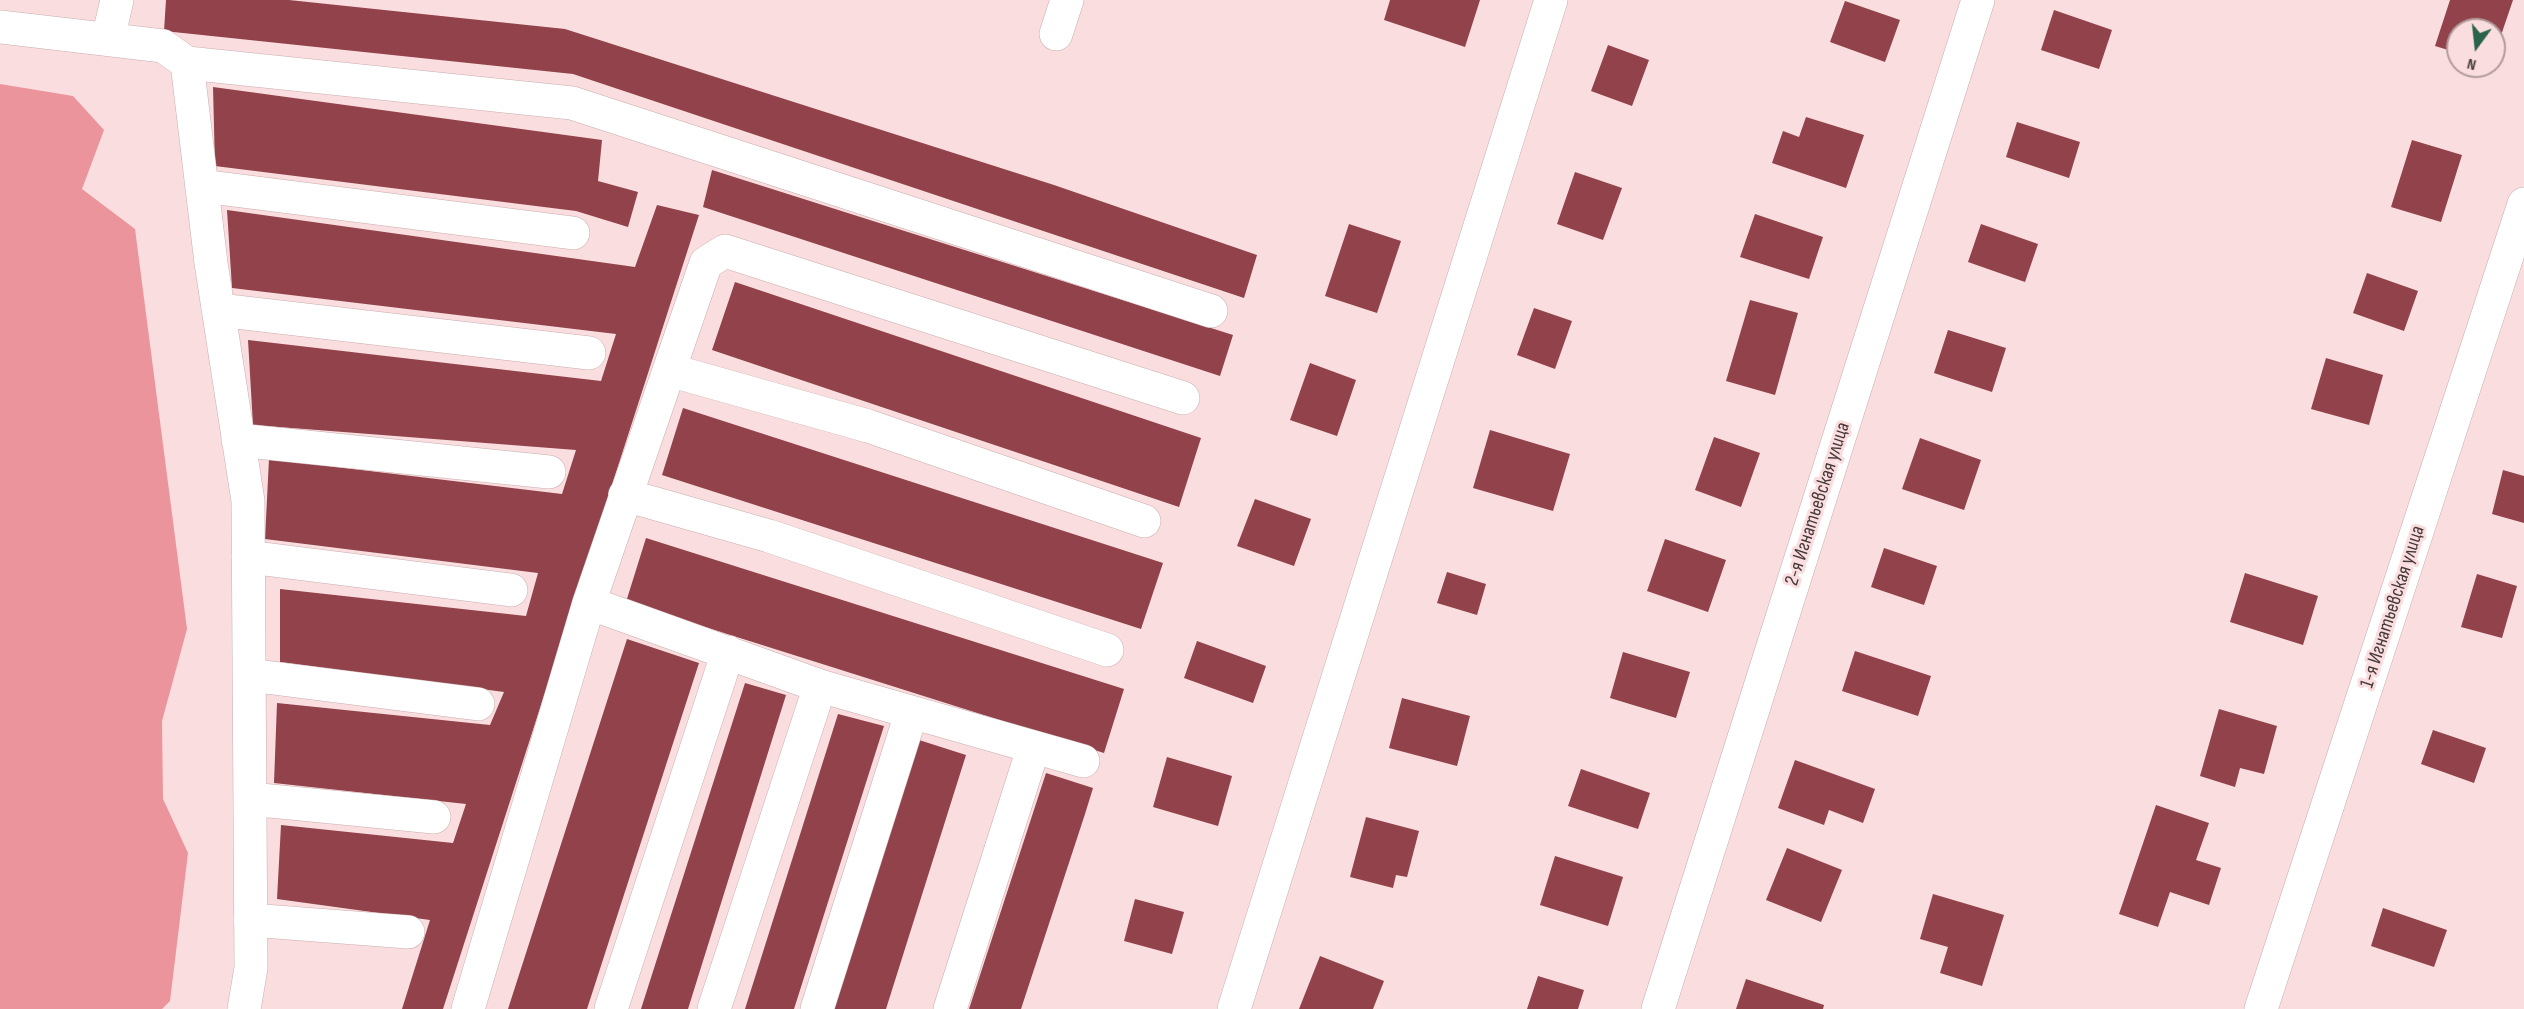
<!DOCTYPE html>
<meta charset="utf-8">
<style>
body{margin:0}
#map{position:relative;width:2524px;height:1009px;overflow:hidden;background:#faddde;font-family:"Sofia Sans Condensed",sans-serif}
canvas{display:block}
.north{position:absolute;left:2446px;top:18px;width:60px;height:60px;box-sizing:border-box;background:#faddde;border:2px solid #b29b9c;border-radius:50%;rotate:195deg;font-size:16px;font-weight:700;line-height:24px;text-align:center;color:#45393a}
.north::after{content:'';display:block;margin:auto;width:21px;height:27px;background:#29634c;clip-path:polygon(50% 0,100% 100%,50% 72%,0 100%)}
</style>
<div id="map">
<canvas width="2524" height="1009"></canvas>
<div class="north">N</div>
</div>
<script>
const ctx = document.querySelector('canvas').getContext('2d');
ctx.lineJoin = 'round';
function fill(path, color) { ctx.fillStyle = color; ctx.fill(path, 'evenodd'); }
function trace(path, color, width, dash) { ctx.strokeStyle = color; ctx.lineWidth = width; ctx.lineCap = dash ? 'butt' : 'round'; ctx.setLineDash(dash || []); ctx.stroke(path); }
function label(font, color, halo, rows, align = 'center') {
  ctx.font = font + ' "Sofia Sans Condensed",sans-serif'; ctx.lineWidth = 6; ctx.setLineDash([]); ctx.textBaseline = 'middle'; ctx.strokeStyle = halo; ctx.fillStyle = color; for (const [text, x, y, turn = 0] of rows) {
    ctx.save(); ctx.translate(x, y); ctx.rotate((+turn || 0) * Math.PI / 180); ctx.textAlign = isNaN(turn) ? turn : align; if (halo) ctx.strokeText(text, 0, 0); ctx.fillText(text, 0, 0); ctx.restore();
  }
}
const forest = new Path2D(`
 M0 84 73 96 104 130 82 189 135 229 187 629 162 721 163 799 188 853 170 1001 162 1009H0Z`);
const building = new Path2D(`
 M166 0H289L565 29 1054 185 1257 255 1244 298 573 74 164 31Z
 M1390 0H1480L1465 47 1384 20Z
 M2450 0H2513L2494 56V30H2458V53L2435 46Z
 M1845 1 1900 20 1885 62 1830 42Z
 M2054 10 2112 30 2099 69 2041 50Z
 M1608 45 1649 60 1632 106 1591 91Z
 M213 87 602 140 598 181 638 192 628 227 576 211 215 166Z
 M1806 117 1864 135 1846 188 1772 163 1783 131 1799 137Z
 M2017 122 2080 142 2069 178 2006 157Z
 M2412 140 2462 155 2441 222 2391 207Z
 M712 170 1233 335 1220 376 703 207Z
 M1575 172 1622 188 1603 240 1557 224Z
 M657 205 699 215 443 1009H402L430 920 277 899 281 825 453 843 466 804 274 783 277 703 490 725 504 692 280 662V589L526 616 538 573 265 539 269 459 562 494 576 450 253 425 248 340 601 381 616 334 232 288 227 210 635 267Z
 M1755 214 1823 237 1809 279 1740 257Z
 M1349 224 1401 241 1377 313 1325 296Z
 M1981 224 2038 244 2025 282 1968 262Z
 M2367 273 2418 291 2404 331 2353 313Z
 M735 282 1201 438 1179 507 712 350Z
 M1750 300 1798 313 1775 395 1726 381Z
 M1534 308 1572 321 1555 369 1517 355Z
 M1948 330 2006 348 1992 392 1934 373Z
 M2326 358 2383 375 2369 425 2311 409Z
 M1310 363 1356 380 1337 436 1290 420Z
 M683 408 1163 563 1141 629 662 475Z
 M1490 430 1570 454 1553 511 1473 488Z
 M1714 437 1760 453 1741 507 1695 490Z
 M1920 438 1981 460 1964 510 1902 489Z
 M2503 470 2524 476V523L2492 514Z
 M1255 499 1311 519 1294 566 1237 546Z
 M646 538 1124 689 1104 753 626 602Z
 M1665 539 1726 560 1708 612 1647 591Z
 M1884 548 1937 566 1924 605 1871 587Z
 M1447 572 1486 584 1477 615 1437 603Z
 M2245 573 2318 596 2303 645 2230 622Z
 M2477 574 2517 586 2502 638 2461 627Z
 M627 639 699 663 587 1009H508Z
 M1197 641 1266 666 1253 703 1184 678Z
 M1855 651 1931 676 1918 716 1842 691Z
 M1623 652 1690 672 1676 718 1610 698Z
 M745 683 786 695 688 1009H641Z
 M1402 698 1470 716 1457 766 1389 748Z
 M2219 709 2277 726 2264 774 2240 768 2235 787 2200 776Z
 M838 714 884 726 794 1009H745Z
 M2433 730 2486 748 2474 783 2421 764Z
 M919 740 966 755 886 1009H834Z
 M1167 757 1232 776 1218 826 1153 807Z
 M1795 760 1875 789 1863 823 1829 810 1824 825 1778 808Z
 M1581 769 1650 793 1638 829 1568 806Z
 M1046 773 1093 788 1085 814 1021 1009H969Z
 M2156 805 2209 823 2196 860 2221 868 2209 905 2170 892 2158 927 2119 914Z
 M1366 817 1419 831 1407 877 1396 875 1393 888 1350 877Z
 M1787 848 1842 870 1821 922 1766 900Z
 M1555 856 1623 877 1608 926 1540 905Z
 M1933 894 2004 915 1982 986 1940 973 1948 947 1920 939Z
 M1135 899 1184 912 1172 954 1124 941Z
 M2383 908 2447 930 2434 967 2371 946Z
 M1320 956 1384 981 1373 1009H1299Z
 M1538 976 1584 990 1578 1009H1527Z
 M1746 979 1824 1005 1823 1009H1736Z`);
const minor = new Path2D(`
 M0 27 163 46 187 63 211 263 248 501 251 968 244 1009
 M1056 34 1067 0
 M108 39 117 0
 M187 63 572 103 1211 311
 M202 186 573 233
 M219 310 589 353
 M669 370 868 426 1144 521
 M238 440 549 472
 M625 495 769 536 1107 650
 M248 557 511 590
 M589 603 820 686 1083 761
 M249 675 478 704
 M250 799 434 817
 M250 920 408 932
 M468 1009 589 603 706 263 725 251 1183 398
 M611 1009 728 652
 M714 1009 820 686
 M817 1009 911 714
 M950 1009 1033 749
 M1234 1009 1551 0
 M1658 1009 1978 0
 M2261 1009 2524 204`);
const streetNames = [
 ["2-я Игнатьевская улица",1818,504,-72],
 ["1-я Игнатьевская улица",2393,607,-72]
];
fill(forest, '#eb949b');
fill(building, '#91424b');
trace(minor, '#c9adae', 34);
trace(minor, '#fff', 33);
label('20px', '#45393a', '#faddde', streetNames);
</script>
